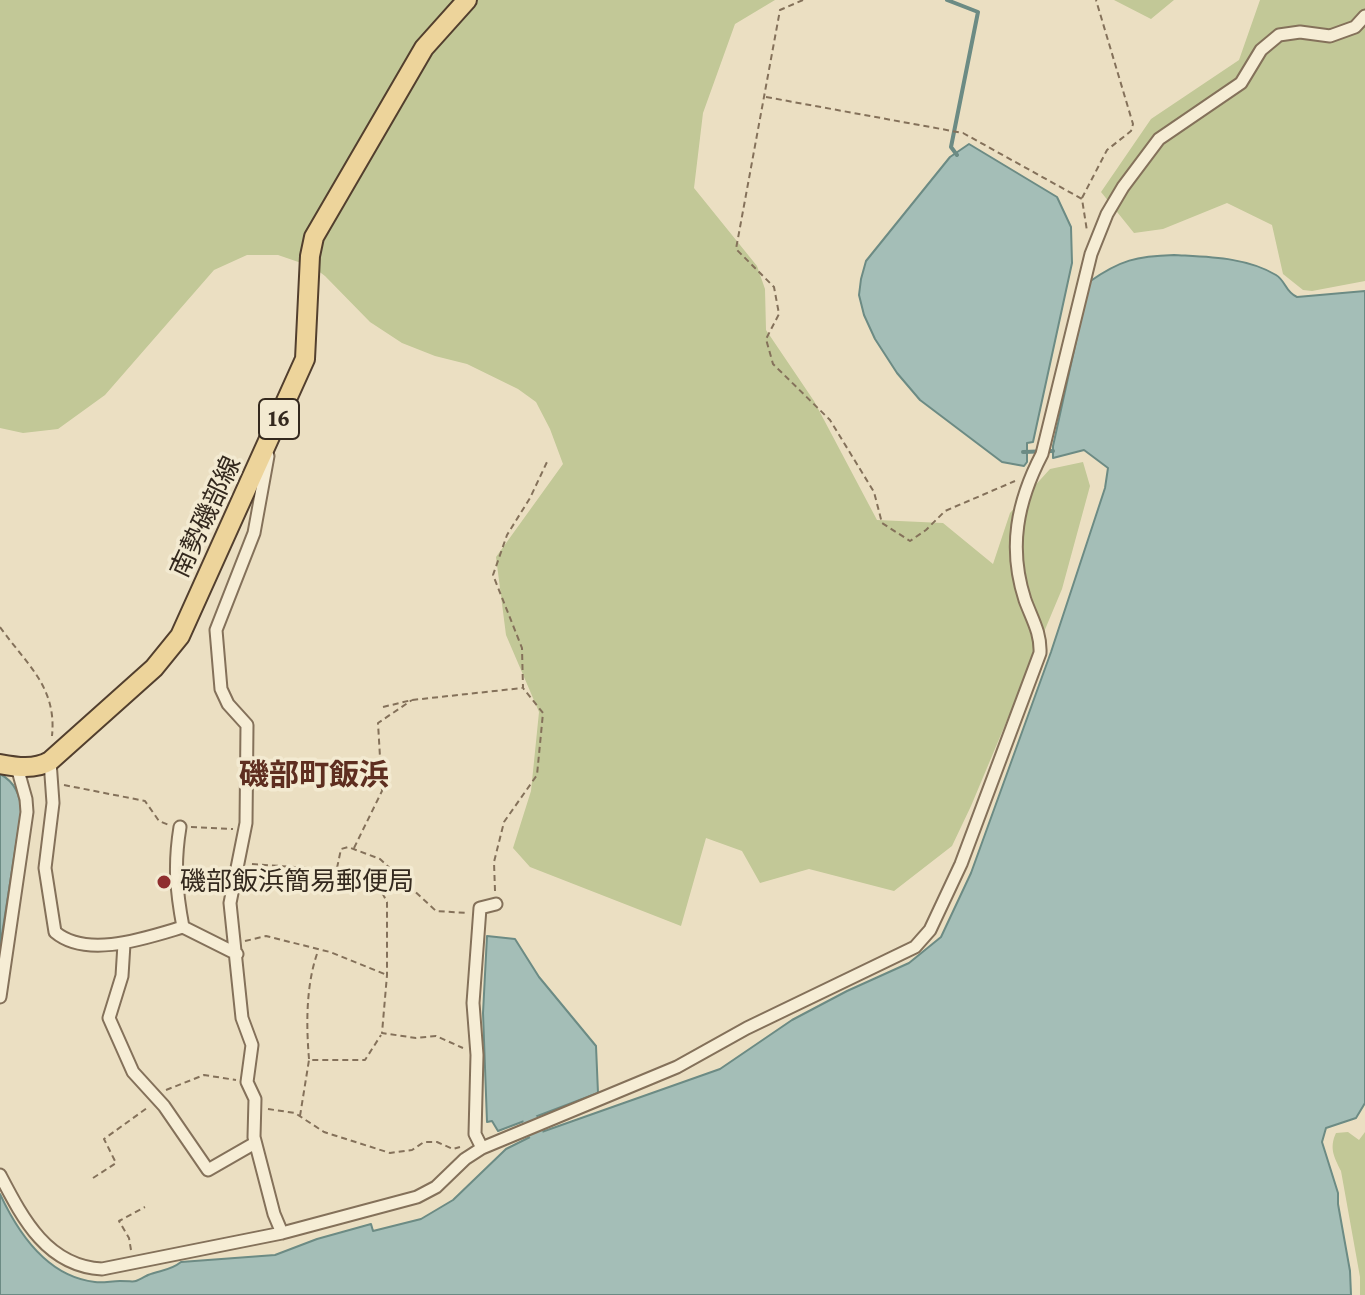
<!DOCTYPE html>
<meta charset="utf-8">
<style>
body{margin:0}
canvas{display:block;background:#ebdfc2}
</style>
<canvas width="1365" height="1295"></canvas>
<script>
const ctx = document.querySelector('canvas').getContext('2d');
ctx.lineJoin = 'round';
function fill(path, color) { ctx.fillStyle = color; ctx.fill(path, 'evenodd'); }
function trace(path, color, width, dash) { ctx.strokeStyle = color; ctx.lineWidth = width; ctx.lineCap = dash ? 'butt' : 'round'; ctx.setLineDash(dash || []); ctx.stroke(path); }
function label(font, color, halo, rows, align = 'center') {
  ctx.font = font + ' "Crimson Pro","Noto Sans JP",serif'; ctx.lineWidth = 7; ctx.setLineDash([]); ctx.textBaseline = 'middle'; ctx.strokeStyle = halo; ctx.fillStyle = color; for (const [text, x, y, turn = 0] of rows) {
    ctx.save(); ctx.translate(x, y); ctx.rotate((+turn || 0) * Math.PI / 180); ctx.textAlign = isNaN(turn) ? turn : align; if (halo) ctx.strokeText(text, 0, 0); ctx.fillText(text, 0, 0); ctx.restore();
  }
}
const green = new Path2D(`
 M0 0H775L735 24 703 113 694 188 757 266 765 289 766 330 814 401 877 520 943 523 993 564 1010 513 1050 469 1083 462 1090 486 1062 589 971 806 952 846 894 891 809 869 760 883 742 851 706 838 681 926 530 867 513 848 531 791 539 712 506 635 496 557 563 464 550 429 536 402 518 389 467 364 435 356 402 343 370 322 325 276 313 267 278 255H247L214 270 105 395 58 429 23 433 0 428Z
 M1114 0H1174L1151 19Z
 M1260 0H1365V281L1312 291 1303 290 1283 274 1272 225 1227 203 1163 229 1134 233 1101 192 1151 119 1239 60Z
 M1348 1132 1359 1140 1365 1132V1295H1360V1277L1341 1171C1334 1157 1329 1148 1336 1133Z`);
const water = new Path2D(`
 M969 144 1057 197 1071 227 1072 263 1033 442 1027 443V462L1024 466 1002 462 920 400 897 373 875 339 864 315 859 295 861 279 866 261 950 157Z
 M1174 255C1208 257 1246 257 1276 275 1286 281 1285 292 1297 297L1365 291V1103L1356 1118 1326 1128 1322 1142 1338 1193V1204L1350 1271 1351 1295H0V1194C18 1233 48 1277 95 1282 104 1283 111 1281 120 1281 138 1281 131 1284 148 1275 160 1270 170 1271 181 1262L275 1255 317 1239 371 1224 373 1231 421 1219 453 1200 506 1149 536 1134 720 1069 792 1020 847 991 909 963 941 937 971 873 1051 652 1105 488 1108 468 1084 450 1053 458V446L1089 282C1120 260 1137 256 1174 255Z
 M0 774C15 782 21 797 21 813L0 947Z
 M487 936 515 939 539 977 596 1046 598 1093 498 1131 492 1121 487 1122 483 1013Z`);
const stream = new Path2D(`
 M947 0 978 12 951 147 957 155
 M1023 452 1053 451`);
const canal = new Path2D(`
 M530 1119 536 1134`);
const path = new Path2D(`
 M803 0 780 10 736 249 774 287 779 314 766 339 773 364 830 420 874 492 882 523 910 541 926 530 945 511 1015 481
 M766 97 963 133 1082 199 1087 231
 M1082 198 1107 150 1131 131 1133 124 1096 0
 M0 627C27 665 57 687 52 736
 M383 707 412 700 522 688
 M64 785 145 801 159 821 169 825
 M191 827 233 829
 M354 848 382 791 378 723 412 700
 M252 864 336 870 375 879 387 902V975L382 1033 416 1038 436 1036 463 1048
 M337 868 341 849 348 847 380 859 436 911 468 913
 M495 891 494 862 504 822 537 775 543 713 523 688 522 648 493 575 507 535 530 498 547 462
 M245 941 266 936 330 952 387 975
 M309 1059C306 1024 306 984 318 951
 M166 1090 204 1075 236 1080
 M268 1109 295 1113 324 1132 390 1153 412 1150 424 1142H437L453 1149 460 1147
 M300 1116 309 1060H365L381 1035
 M93 1178 116 1163 104 1139 147 1108
 M131 1250 129 1238 119 1221 145 1207`);
const minor = new Path2D(`
 M268 456 254 533 216 630 221 689 228 704 247 725 246 823 230 903 242 1018 252 1045 247 1082 255 1099 254 1137 274 1214 282 1233
 M50 761 53 803 45 868 55 932C87 959 146 938 183 927L237 954
 M180 827C174 864 176 890 183 927
 M124 944 122 976 109 1018 133 1072 164 1106 208 1170 255 1143
 M0 997 27 812 26 799 17 767
 M482 1148 475 1134 477 1055 473 1003 480 908 496 904
 M0 1175C23 1219 47 1266 102 1269L282 1233 417 1197 436 1187 465 1159 482 1148 677 1067 747 1028 915 947 930 930 961 864 1040 653C1041 633 1032 619 1025 600 1008 548 1017 502 1042 454L1091 254 1107 214 1123 187 1159 139 1241 83 1261 50 1279 35 1300 32 1330 36 1355 27 1365 16`);
const primary = new Path2D(`
 M0 764C16 767 35 770 50 761L154 668 180 636 305 359 310 256 314 237 424 48 467 0`);
const markers = [
 [164,882,8,"#8f2e2e"]
];
const shields = [
 [279,419,40]
];
const shieldNames = [
 ["16",279,419]
];
const streetNames = [
 ["南勢磯部線",206,517,-65]
];
const poiNames = [
 ["磯部飯浜簡易郵便局",180,882]
];
const quarterNames = [
 ["磯部町飯浜",314,776]
];
fill(green, '#c2c897');
fill(water, '#a4beb7');
trace(water, '#6c8b84', 2);
trace(stream, '#6c8b84', 4);
trace(canal, '#a4beb7', 14);
trace(minor, '#84715a', 15);
trace(primary, '#523f2e', 22);
trace(path, '#84715a', 2, [6, 4]);
trace(minor, '#f6edd5', 11);
trace(primary, '#edd49b', 18);
for (const [x, y, r, color] of markers) { const dot = new Path2D(); dot.arc(x, y, r, 0, 2 * Math.PI); ctx.fillStyle = color; ctx.fill(dot); trace(dot, '#f3ead1', 3); }
for (const [x, y, w] of shields) { const box = new Path2D(); box.roundRect(x - w / 2, y - 20, w, 40, 6); ctx.fillStyle = '#f3ead1'; ctx.fill(box); trace(box, '#34291e', 2); }
label('bold 24px', '#34291e', null, shieldNames);
label('26px', '#34291e', '#f3ead1', streetNames);
label('26px', '#34291e', '#f3ead1', poiNames, 'left');
label('bold 30px', '#5e2e20', '#f3ead1', quarterNames);
</script>
